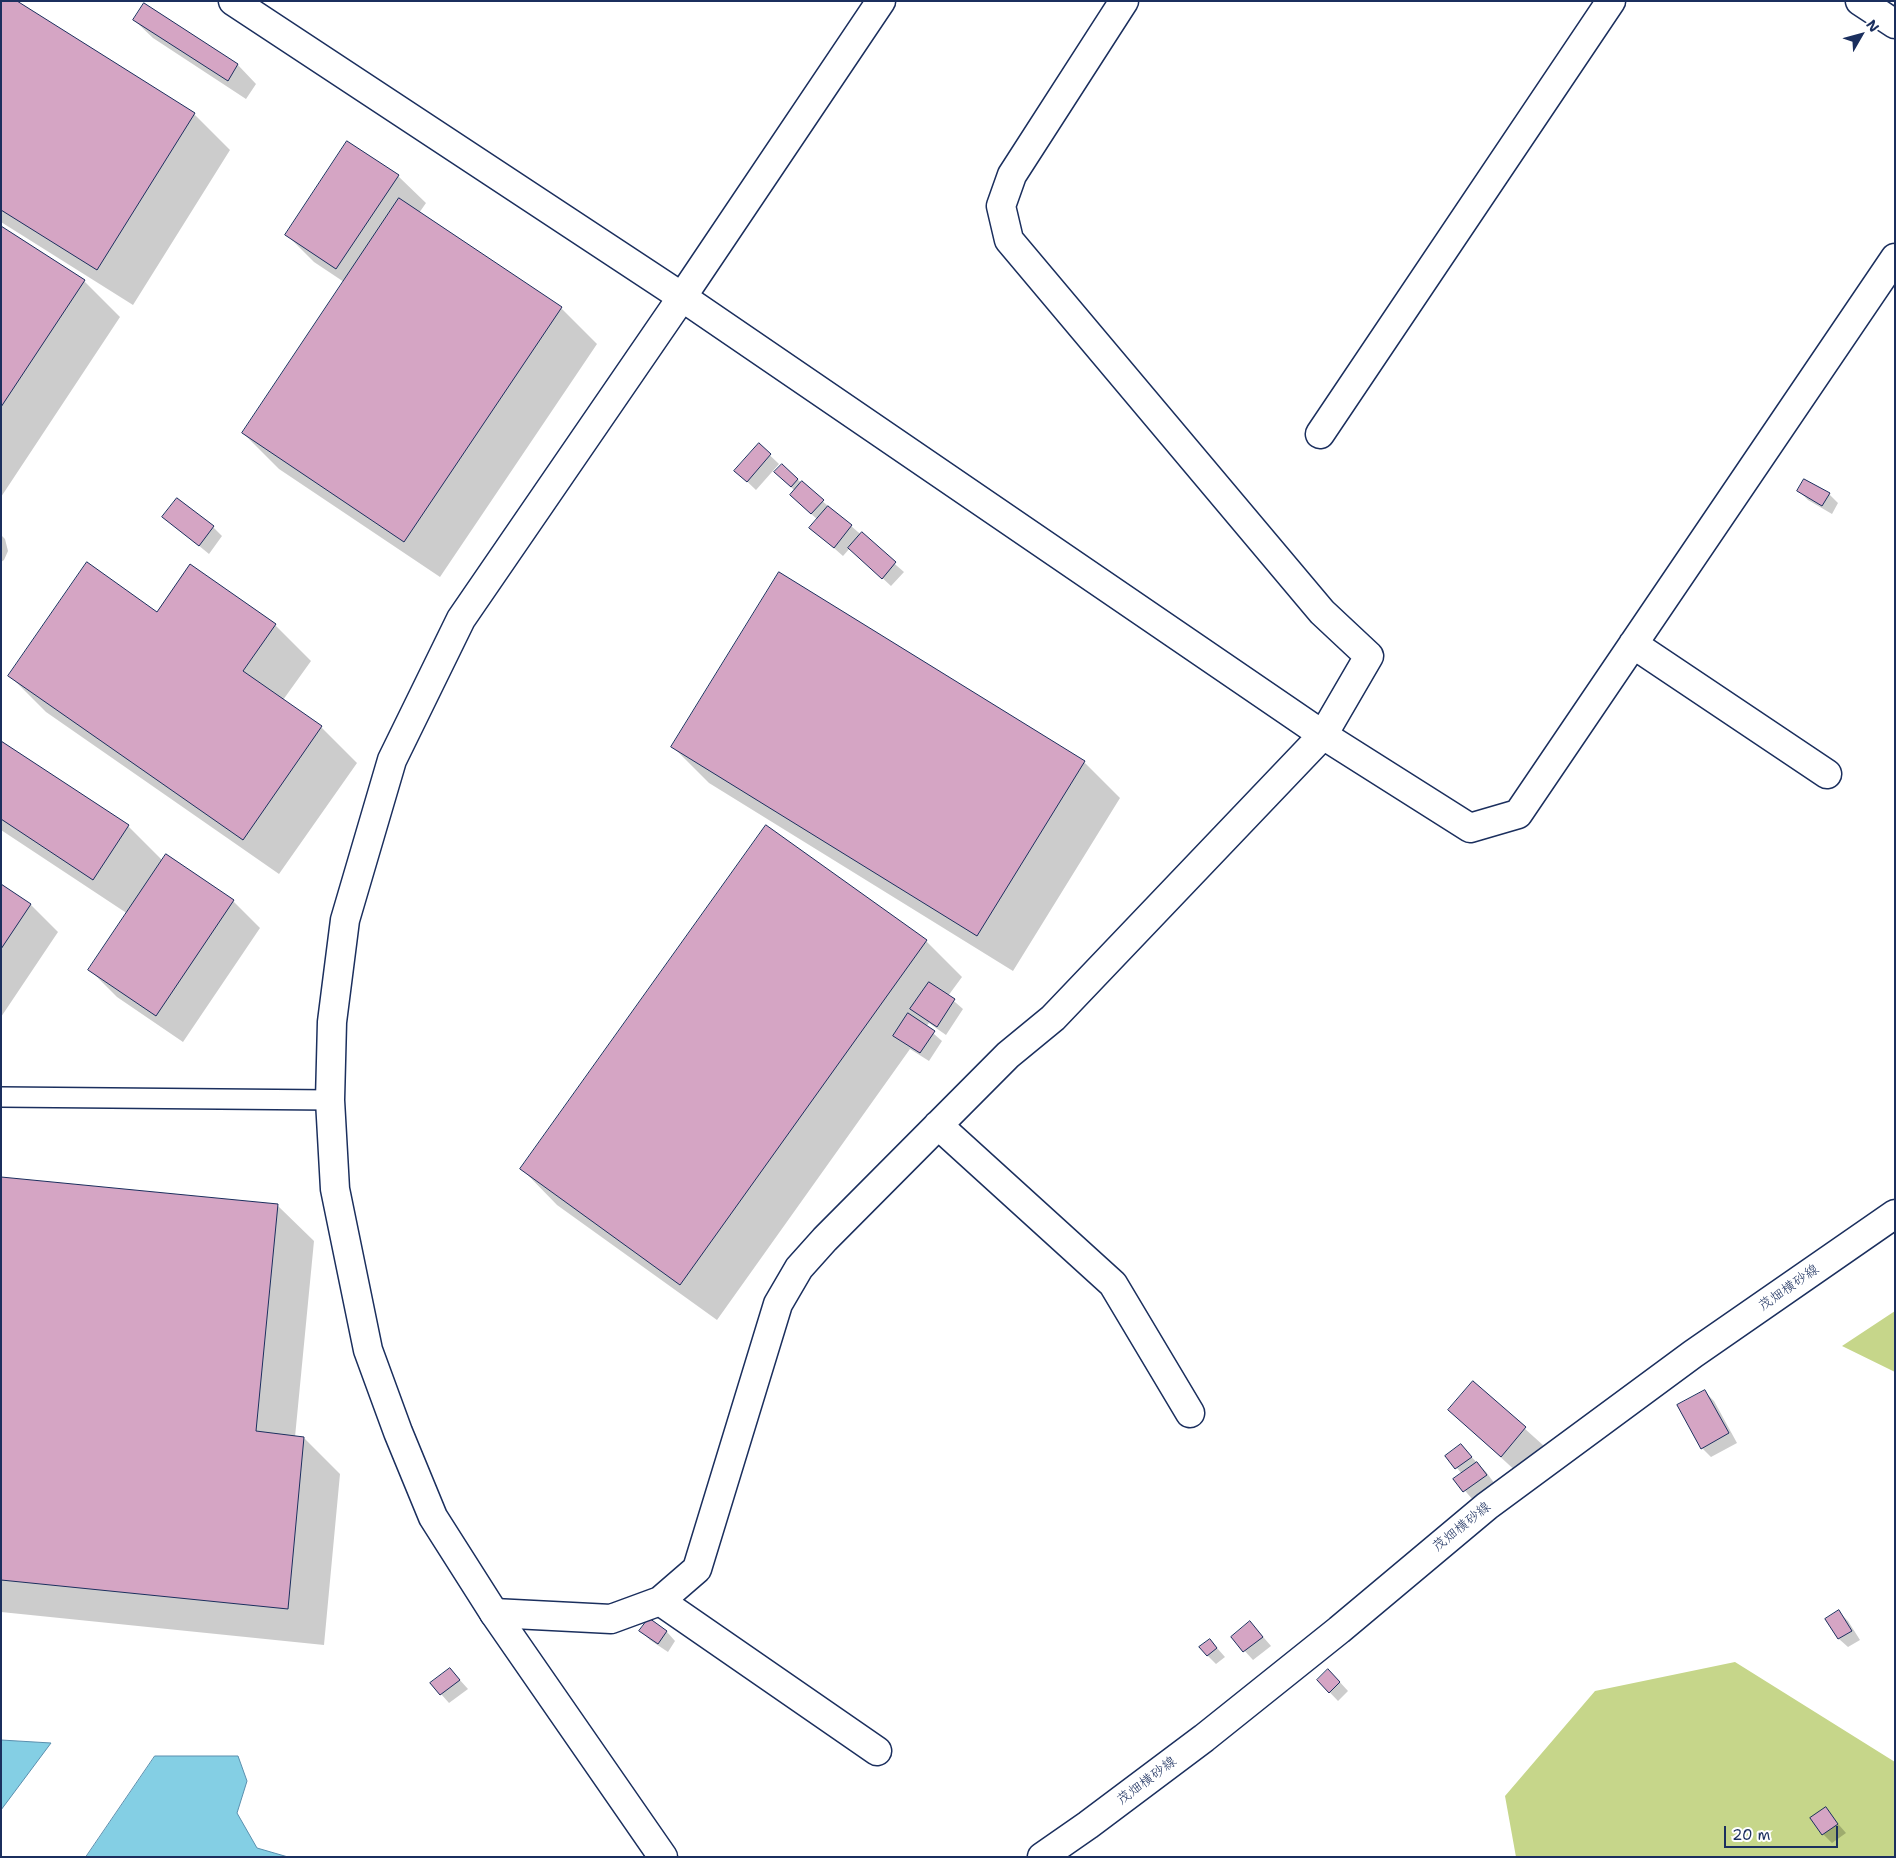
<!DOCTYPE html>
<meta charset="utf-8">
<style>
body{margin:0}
#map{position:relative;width:1896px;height:1858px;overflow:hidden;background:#fff;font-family:"Shantell Sans",sans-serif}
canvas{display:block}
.frame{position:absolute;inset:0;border:2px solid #1b2f5e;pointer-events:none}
.north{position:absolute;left:1836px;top:10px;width:50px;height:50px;-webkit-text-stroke:4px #fff;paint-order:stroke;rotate:52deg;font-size:14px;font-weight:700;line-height:20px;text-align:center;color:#1b2f5e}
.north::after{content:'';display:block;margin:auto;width:18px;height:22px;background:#1b2f5e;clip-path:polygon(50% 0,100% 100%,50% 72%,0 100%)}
.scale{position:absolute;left:1724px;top:1826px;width:114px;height:22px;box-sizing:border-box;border:2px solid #1b2f5e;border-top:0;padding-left:6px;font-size:15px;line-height:18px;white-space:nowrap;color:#1b2f5e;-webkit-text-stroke:4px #fff;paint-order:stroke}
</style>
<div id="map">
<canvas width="1896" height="1858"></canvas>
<div class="frame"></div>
<div class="north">N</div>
<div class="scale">20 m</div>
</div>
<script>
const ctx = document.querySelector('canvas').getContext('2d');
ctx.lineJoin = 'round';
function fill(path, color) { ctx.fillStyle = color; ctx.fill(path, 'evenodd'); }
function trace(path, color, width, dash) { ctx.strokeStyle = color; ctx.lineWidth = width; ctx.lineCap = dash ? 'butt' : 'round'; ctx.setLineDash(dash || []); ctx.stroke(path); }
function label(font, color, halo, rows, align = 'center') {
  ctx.font = font + ' "Shantell Sans","Klee One",sans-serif'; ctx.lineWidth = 5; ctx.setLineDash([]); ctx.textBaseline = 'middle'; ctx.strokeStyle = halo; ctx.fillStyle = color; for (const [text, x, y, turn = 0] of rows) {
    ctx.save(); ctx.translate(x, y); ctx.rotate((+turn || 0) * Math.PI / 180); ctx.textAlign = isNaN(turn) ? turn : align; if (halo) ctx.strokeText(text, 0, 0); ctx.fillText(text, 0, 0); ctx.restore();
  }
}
const green = new Path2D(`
 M1895 1311V1372L1842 1346Z
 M1735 1662 1895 1762V1857H1516L1505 1796 1595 1691Z`);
const water = new Path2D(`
 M1 1740 51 1743 1 1810Z
 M155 1756H238L247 1781 237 1813 257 1848 288 1857H86Z`);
const shadow = new Path2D(`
 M1 1H15L194 114 230 150 133 305 1 222Z
 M144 5 238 65 256 84 246 99 153 38 134 20Z
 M347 143 398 176 426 203 419 213 561 308 597 344 440 577 279 469 243 433 344 282 314 262 287 235Z
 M1 227 84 281 120 317 1 497Z
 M759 445 779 464 756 490 736 471Z
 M782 466 904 572 891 586 850 548 843 556 811 528 818 520 800 504 795 491 785 481Z
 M1799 491 1829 494 1838 503 1832 514 1808 500Z
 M177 500 213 527 222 536 209 554 164 517Z
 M1 535 5 539 8 551 4 560 1 562Z
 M157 614 275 625 311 661 283 700 321 727 357 763 279 874 46 712 10 676Z
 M1 743 128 826 163 861 233 901 260 928 183 1042 117 997 90 970 128 914 1 830Z
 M673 747 1084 762 1120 798 1013 971 709 783Z
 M1 885 31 905 58 932 1 1017Z
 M926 941 962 977 948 996 963 1009 946 1035 929 1023 926 1027 942 1041 929 1061 910 1049 717 1320 557 1205 522 1169Z
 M1 1178 278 1206 314 1241 295 1437 304 1438 340 1474 324 1645 1 1612Z
 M1474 1383 1544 1446 1519 1474 1449 1410Z
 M1705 1392 1714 1401 1737 1443 1711 1457 1702 1448 1679 1406Z
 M1461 1446 1486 1472 1495 1484 1473 1500 1455 1479 1462 1474 1447 1456Z
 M1839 1612 1848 1621 1860 1640 1848 1647 1839 1639Z
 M649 1620 667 1632 675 1641 668 1652 650 1640 641 1631Z
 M1258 1631 1271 1646 1253 1660 1232 1637Z
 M1210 1640 1225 1657 1216 1664 1207 1655Z
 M450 1669 468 1689 449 1703 441 1694Z
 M1337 1679 1348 1691 1338 1701 1318 1680Z
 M1825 1809 1846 1833 1832 1843 1823 1834Z`);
const building = new Path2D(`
 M1 1H17L195 113 97 270 1 210Z
 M144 3 238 64 228 81 133 20Z
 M347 141 399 175 336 269 285 235Z
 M399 198 562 307 404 542 242 433Z
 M1 226 85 280 1 407Z
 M759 443 771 454 747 482 734 471Z
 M782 464 798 479 791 487 774 472Z
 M1804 479 1830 493 1822 506 1797 491Z
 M802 481 824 500 811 514 790 495Z
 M177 498 214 526 199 546 162 517Z
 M828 506 852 525 834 548 809 528Z
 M862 532 896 562 882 579 848 548Z
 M87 562 157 612 190 564 276 624 243 671 322 726 243 840 8 676Z
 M779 572 1085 761 977 936 671 747Z
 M1 741 129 825 93 880 1 819Z
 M766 825 927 940 680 1285 520 1169Z
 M166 854 234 900 156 1016 88 970Z
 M1 884 31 904 1 949Z
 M929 982 955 999 937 1027 910 1009Z
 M908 1013 935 1031 920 1053 893 1036Z
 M1 1177 278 1204 256 1431 304 1437 288 1609 1 1580Z
 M1473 1381 1526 1427 1501 1457 1448 1410Z
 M1705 1390 1729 1433 1701 1449 1677 1405Z
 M1461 1444 1472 1457 1455 1469 1445 1456Z
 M1477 1462 1487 1475 1463 1492 1453 1479Z
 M1839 1610 1852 1631 1838 1639 1825 1619Z
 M649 1618 667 1631 658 1644 639 1631Z
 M1250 1621 1263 1637 1243 1652 1231 1637Z
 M1210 1639 1217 1648 1207 1656 1199 1647Z
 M450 1668 460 1680 440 1695 430 1683Z
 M1328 1669 1340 1682 1329 1693 1317 1680Z
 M1826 1807 1838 1824 1822 1835 1810 1818Z`);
const service = new Path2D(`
 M1 1097 330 1100`);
const minor = new Path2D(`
 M233 1 682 297 1323 735 1470 828 1518 814 1895 258
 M1860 1 1895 24
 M682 297 881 1
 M1320 434 1611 1
 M1633 644 1827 774
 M938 1125 1113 1284 1190 1413
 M660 1601 877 1751
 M494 1613 611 1619 660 1601 697 1569 778 1304 799 1268 825 1239 1008 1055 1053 1018 1323 735 1369 656 1322 612 1009 240 1001 206 1012 175 1124 1`);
const tertiary = new Path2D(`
 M663 1857 494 1613 433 1517 398 1432 368 1350 335 1189 330 1100 332 1022 345 920 392 760 461 619 682 297`);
const secondary = new Path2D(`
 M1042 1857 1088 1825 1204 1738 1339 1630 1487 1506 1693 1354 1895 1214`);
const streetNames = [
 ["茂畑横砂線",1789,1288,-35],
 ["茂畑横砂線",1462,1527,-39],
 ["茂畑横砂線",1147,1781,-37]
];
fill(green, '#c6d68a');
fill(water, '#84cfe4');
trace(water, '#5a8fae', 1);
fill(shadow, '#0003');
fill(building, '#d5a5c4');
trace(building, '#1b2f5e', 1);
trace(service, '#1b2f5e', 22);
trace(minor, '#1b2f5e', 31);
trace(tertiary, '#1b2f5e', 31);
trace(secondary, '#1b2f5e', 31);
trace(service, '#fff', 19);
trace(minor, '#fff', 28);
trace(tertiary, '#fff', 28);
trace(secondary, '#fff', 28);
label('14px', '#1b2f5e', '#fff', streetNames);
</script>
